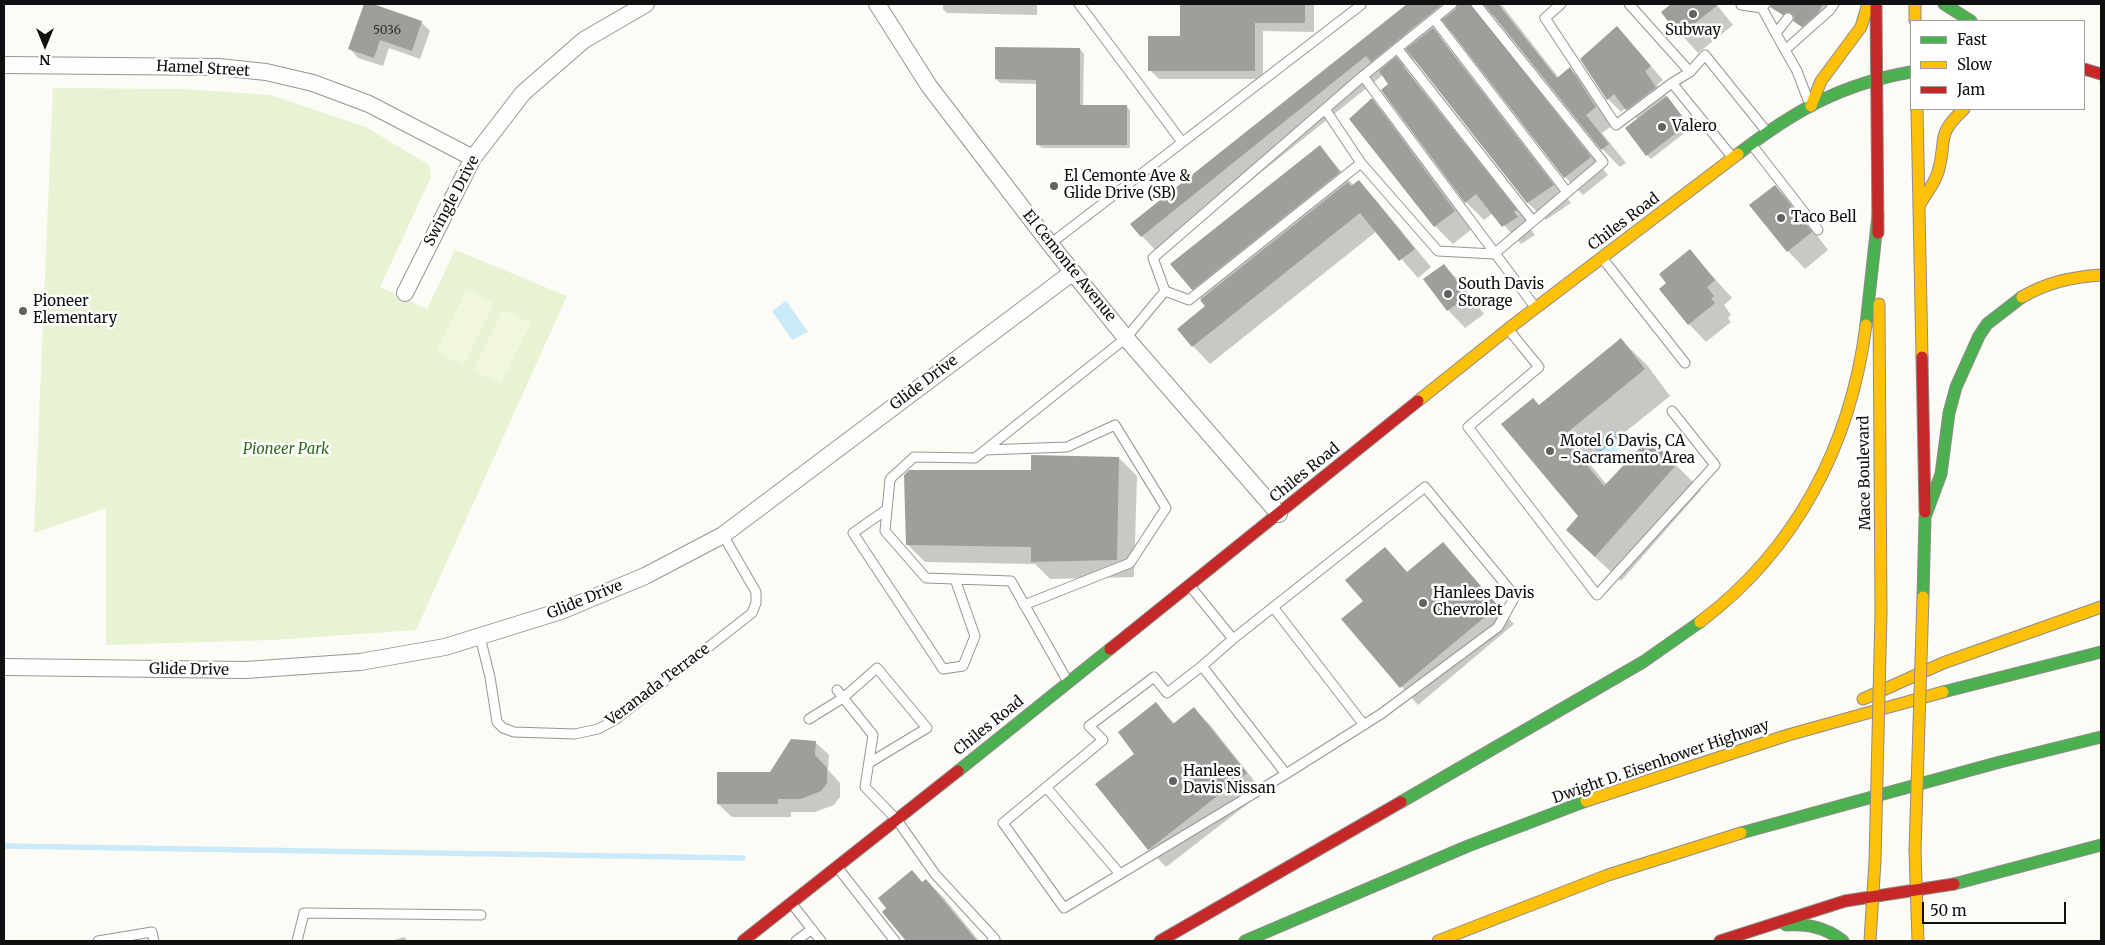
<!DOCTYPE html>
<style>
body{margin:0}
#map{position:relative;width:2105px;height:945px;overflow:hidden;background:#fcfbf6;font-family:Merriweather,serif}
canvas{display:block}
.frame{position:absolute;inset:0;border:5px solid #101010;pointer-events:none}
.legend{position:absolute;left:1910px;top:20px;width:175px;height:90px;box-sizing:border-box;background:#fff;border:1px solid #9f9f9f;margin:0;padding:6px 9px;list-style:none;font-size:15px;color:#101010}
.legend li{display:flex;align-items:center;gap:10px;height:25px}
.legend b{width:25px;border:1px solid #9f9f9f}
.north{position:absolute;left:20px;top:20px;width:50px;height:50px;-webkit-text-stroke:4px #fff;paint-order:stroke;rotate:180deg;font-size:14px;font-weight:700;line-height:20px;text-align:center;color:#101010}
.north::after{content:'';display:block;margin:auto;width:18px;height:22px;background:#101010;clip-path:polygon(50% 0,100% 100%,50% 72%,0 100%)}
.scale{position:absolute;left:1922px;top:902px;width:144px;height:22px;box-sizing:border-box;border:2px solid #101010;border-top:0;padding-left:6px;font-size:15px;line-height:18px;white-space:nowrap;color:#101010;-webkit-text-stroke:4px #fff;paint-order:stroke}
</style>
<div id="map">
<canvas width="2105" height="945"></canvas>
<div class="frame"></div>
<ul class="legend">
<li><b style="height:6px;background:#4caf50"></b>Fast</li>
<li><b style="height:6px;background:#ffc107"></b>Slow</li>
<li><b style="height:6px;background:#c62828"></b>Jam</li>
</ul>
<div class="north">N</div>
<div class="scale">50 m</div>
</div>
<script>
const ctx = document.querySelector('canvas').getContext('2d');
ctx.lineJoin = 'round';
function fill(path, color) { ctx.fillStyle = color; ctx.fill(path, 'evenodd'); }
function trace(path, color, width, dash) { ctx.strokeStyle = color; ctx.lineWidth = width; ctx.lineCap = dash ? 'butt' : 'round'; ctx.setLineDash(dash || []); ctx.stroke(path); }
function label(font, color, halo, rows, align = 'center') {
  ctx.font = font + ' Merriweather,serif'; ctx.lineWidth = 5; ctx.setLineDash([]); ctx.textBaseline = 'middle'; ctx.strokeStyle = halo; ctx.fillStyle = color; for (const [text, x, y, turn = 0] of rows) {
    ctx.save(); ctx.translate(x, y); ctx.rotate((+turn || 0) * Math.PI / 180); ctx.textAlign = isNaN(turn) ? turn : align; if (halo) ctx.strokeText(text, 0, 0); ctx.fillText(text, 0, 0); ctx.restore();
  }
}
const green = new Path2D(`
 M53 88 183 89 271 95 366 127 429 165 431 177 380 287 427 309 455 250 567 296 416 630 273 640 106 645V508L34 533Z`);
const pitch = new Path2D(`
 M466 290 494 303 464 365 436 352Z
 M503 309 531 323 501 384 473 371Z`);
const water = new Path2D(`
 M786 301 808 332 792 340 772 311Z
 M1612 429 1626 441 1608 461 1595 449Z`);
const shadow = new Path2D(`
 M366 4 421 22 430 31 420 59 389 48 383 66 358 58 350 49Z
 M943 4H1037V15L947 13 943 9Z
 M1181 4H1314V32L1263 31V79H1159L1150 70 1181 38Z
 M1409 4H1501L1559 78 1570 69 1588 86 1613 125 1602 133 1626 163 1620 167 1602 149 1494 15 1489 17 1488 27 1608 175 1583 195 1565 177 1452 29 1441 38 1571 203 1546 220 1528 203 1415 58 1404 67 1533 229 1531 230 1535 235 1521 244 1493 213 1484 220 1466 202 1383 90 1390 84 1383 75 1159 254 1142 236 1132 224Z
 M1673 4H1716L1733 25 1698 53 1662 13Z
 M1775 4H1827L1828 6 1806 30 1794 21 1795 16 1787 18 1777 11 1773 7Z
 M1617 27 1663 80 1657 85 1691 128 1651 159 1647 155 1638 120 1626 108 1621 112 1608 99Z
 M1080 49 1084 54 1083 106H1126L1130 110V148H1042L1037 144V84L1000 83 996 79Z
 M1372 100 1389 118 1472 229 1453 244 1435 226Z
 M1320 147 1354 186 1358 182 1376 200 1431 267 1418 278 1377 231 1210 364 1193 346 1207 306 1192 289Z
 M1775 186 1793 204 1828 250 1805 269 1788 251Z
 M1690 251 1732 298 1724 305 1731 315 1728 318 1731 322 1706 342 1689 324 1668 283Z
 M1444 265 1461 283 1484 314 1465 328 1448 310Z
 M1621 340 1647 365 1670 396 1588 462 1607 485 1676 465 1701 490 1621 581 1594 556 1539 406Z
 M1119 458 1137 476 1134 577 1050 579 1035 564 925 562 907 544 1032 471Z
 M1443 543 1514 624 1418 705 1342 619 1364 601 1385 548 1408 573Z
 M1156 704 1175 724 1194 709 1211 726 1263 792 1166 867 1149 849 1136 754Z
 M815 742 829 755 828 770 840 783V797L834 805 815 812H791V817H732L718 804 770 773Z
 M912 871 923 883 926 880 944 898 979 941H908L884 912Z
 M404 937 408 941H391Z`);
const stream = new Path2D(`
 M4 846 743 858`);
const building = new Path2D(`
 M364 4H373L422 21 412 51 380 40 374 58 348 49Z
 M1180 4H1305V23H1255V71H1148V36H1180Z
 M1407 4H1442L1371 62 1366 56 1141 237 1130 224Z
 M1458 4H1470L1591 157 1564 178 1442 20 1456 9Z
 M1484 4H1498L1557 78 1570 67 1596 107 1586 115 1609 144 1601 150Z
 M1671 4H1719L1679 36 1661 12Z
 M1771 4H1823L1818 13 1802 27 1793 21 1794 16 1791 13 1786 12 1783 15 1770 7Z
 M1617 26 1651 66 1645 71 1656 87 1626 110 1614 94 1607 100 1580 59Z
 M1433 28 1554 185 1527 203 1406 49Z
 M995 47 1080 48V105H1127V145H1036V80L995 79Z
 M1396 57 1517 210 1514 212 1518 217 1502 227 1476 194 1465 203 1381 90 1388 84 1379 71Z
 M1667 96 1688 124 1646 156 1625 128Z
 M1372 98 1455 211 1434 227 1349 119Z
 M1320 145 1340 172 1192 290 1170 264Z
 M1359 180 1415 249 1399 261 1360 213 1192 347 1177 329 1205 306 1200 300 1348 182 1351 186Z
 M1775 185 1812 232 1787 252 1749 205Z
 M1690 249 1715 280 1707 287 1714 296 1711 299 1715 303 1688 325 1659 289 1666 283 1659 274Z
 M1444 264 1468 296 1447 311 1423 279Z
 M1621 338 1645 369 1563 436 1604 486 1648 439 1677 464 1595 557 1566 530 1578 516 1501 424 1533 398 1539 405Z
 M1031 455 1119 457 1117 560 1031 562V547L906 545 904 475 909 470H1031Z
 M1443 542 1498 606 1400 688 1341 619 1363 601 1345 580 1385 547 1407 572Z
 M1156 702 1173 724 1194 707 1247 773 1148 850 1095 784 1134 754 1118 732Z
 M791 739 816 741 815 755 827 768V783L821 791 801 799H778V804H717V772H770Z
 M912 870 922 882 926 879 977 941H906L882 912 886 908 878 898Z`);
const lane = new Path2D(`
 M1079 4 1182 142
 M1561 4 1545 18 1616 125 1672 83 1733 158
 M1629 4 1690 72 1672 83
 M1741 5 1762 8 1765 4
 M1762 8 1785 50
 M1434 19 1567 192
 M1776 33 1788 18
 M1397 48 1532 220
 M1690 72 1705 55 1767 132
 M1363 76 1452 4
 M1808 100 1797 71 1785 50 1830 10 1834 4
 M1752 145 1818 230
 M1361 163 1438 251 1494 254 1603 162 1476 4
 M1050 244 1361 5
 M1603 259 1685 363
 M1165 291 1189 300 1361 163 1325 109
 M1508 329 1539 367 1468 427 1597 595 1715 465 1672 411
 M985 450 1067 447 1115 425 1166 508 1130 563 1024 605
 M886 510 853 533 943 669 963 666 975 636 955 579
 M1190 586 1233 639 1425 487 1515 596 1498 627 1381 714 1286 774 1202 666 1167 693 1154 677 1089 726 1103 740 1003 823 1064 908 1286 774
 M1273 607 1364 725
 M480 637 490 677 497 722 503 728 514 732 575 734 598 729 615 720 752 613 756 603V592L723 535
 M1202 666 1233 639
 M1068 682 1011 581 926 578 885 531 890 479 914 457 975 458 1126 338 1165 291 1153 258 1363 76 1535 307
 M837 690 873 735 865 787 897 820 935 874 995 939 992 941
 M809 719 843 698 877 668 927 728 869 763
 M1046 787 1120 874
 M838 868 895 941
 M792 904 821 941
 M98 941 152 932 154 941
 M297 941 304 913 481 915
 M796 941 812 929`);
const street = new Path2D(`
 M877 4 929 86 1050 244 1126 338 1279 514
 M4 65 219 67 266 72 313 83 369 104 473 158
 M405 293 473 158 523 93 584 40 646 4
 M4 667 246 670 360 662 445 647 561 611 645 576 723 535 1073 272`);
const fast = new Path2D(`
 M1944 4 1971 21
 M1738 154C1794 111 1841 84 1911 72
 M1866 325 1878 215
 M1925 517 1941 474 1949 413 1956 387 1979 336 1987 324 2022 297
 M1923 597 1925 517
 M1943 692 2101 652
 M958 771 1110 649
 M1401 802 1643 662 1700 622
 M1741 833 2000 762 2101 737
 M1954 884 2101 845
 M1786 925C1808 924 1825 927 1843 941
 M1245 941 1468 846 1586 801`);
const slow = new Path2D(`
 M1915 4V21
 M1811 106 1821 81 1861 27 1868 4
 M1917 109 1922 357
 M1919 206C1925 195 1935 183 1938 172 1948 139 1934 137 1964 109
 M2022 297C2048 282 2072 277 2101 275
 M1879 304 1881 612
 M1418 401 1508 329 1738 154
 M1700 622C1797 549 1851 444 1866 325
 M1863 699 1943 663 2101 607
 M1586 801 1788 735 1943 692
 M1915 851 1918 941
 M1438 941 1608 875 1741 833
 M1870 941 1875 861`);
const jam = new Path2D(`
 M1876 4 1878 233
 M2084 69 2101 74
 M1922 357 1925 512
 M1110 649 1418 401
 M743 941 958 771
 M1160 941 1401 802
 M1720 941 1845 901 1954 884`);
const slowBridge = new Path2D(`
 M1915 851 1923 597
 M1875 861 1881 612`);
const markers = [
 [1693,14,5,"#636260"],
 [1662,127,5,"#636260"],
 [1054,186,5,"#636260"],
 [1781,218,5,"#636260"],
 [1448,294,5,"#636260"],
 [23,311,5,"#636260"],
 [1550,451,5,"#636260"],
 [1423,603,5,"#636260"],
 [1173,781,5,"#636260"]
];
const numberNames = [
 ["5036",387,31]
];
const poiNames = [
 ["Subway",1693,31,"center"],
 ["Valero",1672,127],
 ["El Cemonte Ave &",1064,177],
 ["Glide Drive (SB)",1064,194],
 ["Taco Bell",1791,218],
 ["South Davis",1458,285],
 ["Storage",1458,302],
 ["Pioneer",33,302],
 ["Elementary",33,319],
 ["Motel 6 Davis, CA",1560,442],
 ["- Sacramento Area",1560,459],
 ["Hanlees Davis",1433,594],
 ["Chevrolet",1433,611],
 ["Hanlees",1183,772],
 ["Davis Nissan",1183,789]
];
const streetNames = [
 ["Hamel Street",203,69,3],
 ["Swingle Drive",452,201,-62],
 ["Chiles Road",1624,222,-37],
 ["El Cemonte Avenue",1069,266,51],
 ["Glide Drive",924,383,-37],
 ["Chiles Road",1305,473,-39],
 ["Mace Boulevard",1865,473,-91],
 ["Glide Drive",585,600,-22],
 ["Glide Drive",189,670,1],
 ["Veranada Terrace",658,685,-37],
 ["Chiles Road",989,726,-39],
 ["Dwight D. Eisenhower Highway",1661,762,-19]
];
const parkNames = [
 ["Pioneer Park",286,450]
];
fill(green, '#e8f3d4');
fill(pitch, '#f1f7de');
fill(water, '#caeaf9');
fill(shadow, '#0003');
trace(stream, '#caeaf9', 5.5);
fill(building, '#a09e9b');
trace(lane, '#969694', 11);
trace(street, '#969694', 18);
trace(fast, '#8d8c8a', 13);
trace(slow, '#8d8c8a', 13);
trace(jam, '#8d8c8a', 13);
trace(lane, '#fffefe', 9);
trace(street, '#fffefe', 16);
trace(fast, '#4caf50', 11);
trace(slow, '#ffc107', 11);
trace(jam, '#c62828', 11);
trace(slowBridge, '#8d8c8a', 13, []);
trace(slowBridge, '#ffc107', 11);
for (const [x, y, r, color] of markers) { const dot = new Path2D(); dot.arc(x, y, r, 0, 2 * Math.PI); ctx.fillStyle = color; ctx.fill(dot); trace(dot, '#fff', 2); }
label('12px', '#343433', null, numberNames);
label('15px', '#101010', '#fff', poiNames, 'left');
label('15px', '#101010', '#fff', streetNames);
label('italic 15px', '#306d1b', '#fff', parkNames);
</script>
